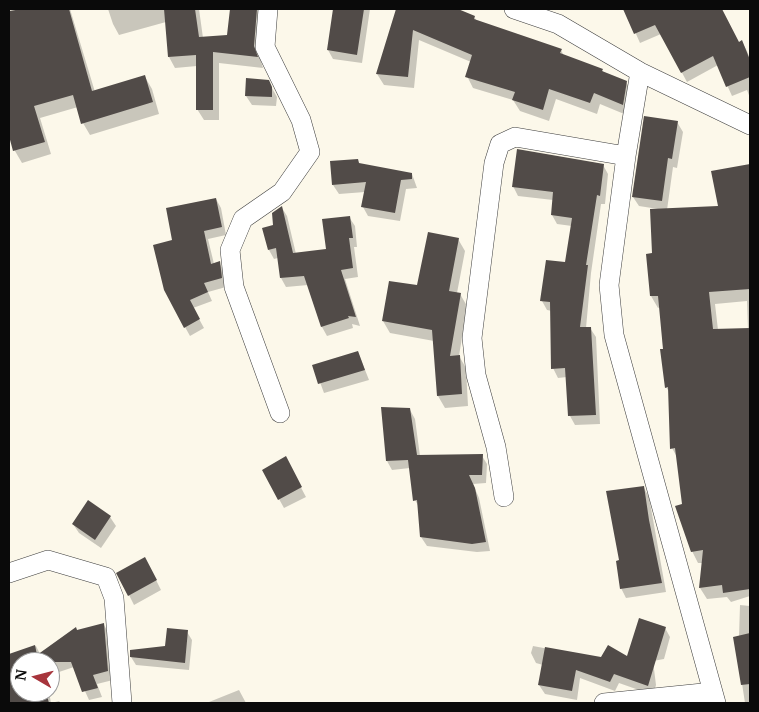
<!DOCTYPE html>
<style>
body{margin:0}
#map{position:relative;width:759px;height:712px;overflow:hidden;background:#fcf8ea;font-family:Merriweather,serif}
canvas{display:block}
.frame{position:absolute;inset:0;border:10px solid #0a0a0a;pointer-events:none}
.north{position:absolute;left:10px;top:652px;width:50px;height:50px;box-sizing:border-box;background:#fff;border:1px solid #9d9d9d;border-radius:50%;rotate:278deg;font-size:14px;font-weight:700;line-height:20px;text-align:center;color:#0a0a0a}
.north::after{content:'';display:block;margin:auto;width:18px;height:22px;background:#a7353c;clip-path:polygon(50% 0,100% 100%,50% 72%,0 100%)}
</style>
<div id="map">
<canvas width="759" height="712"></canvas>
<div class="frame"></div>
<div class="north">N</div>
</div>
<script>
const ctx = document.querySelector('canvas').getContext('2d');
ctx.lineJoin = 'round';
function fill(path, color) { ctx.fillStyle = color; ctx.fill(path, 'evenodd'); }
function trace(path, color, width, dash) { ctx.strokeStyle = color; ctx.lineWidth = width; ctx.lineCap = dash ? 'butt' : 'round'; ctx.setLineDash(dash || []); ctx.stroke(path); }
const shadow = new Path2D(`
 M30 9H70L95 92 145 77 152 89 159 114 90 135 83 123 78 107 40 118 51 154 22 163 15 151 9 132V12Z
 M108 9H199L203 38 228 36 232 9H273L263 20 260 58 263 68 219 63V120H204L197 109V66L175 68 169 57 166 22 119 35 113 24Z
 M334 9H370L362 63 333 59 328 50Z
 M398 9H430L444 13 446 9H455L474 17 477 21 561 50 564 56 602 70 604 73 626 82 633 94 629 116 600 104 597 114 556 99 549 121 520 111 513 100 473 88 467 76 471 62 419 40 414 88 384 85 377 74Z
 M625 9H705L709 19 739 43 742 42 747 51 750 59V98L747 90 732 96 718 65 687 82 661 34 640 43Z
 M268 81 277 97 276 106 252 105 246 96Z
 M677 122 683 132 677 168 673 167 667 210 719 207 713 172 750 165V596L731 602 727 597 707 599 700 588 703 563H698L692 551 678 459 672 448 670 393 666 387 660 307 658 308 651 296 658 209 639 206 633 197ZM747 301 748 330H718L715 304Z
 M357 160 360 165 412 174 417 188 406 189 400 221 368 216 363 207 365 192 339 194 333 185Z
 M603 165 608 174 605 204H601L591 273 586 328H590L596 337 600 424 575 425 570 416 567 377 558 378 553 368 552 311 547 310 542 301 567 264 572 226 557 224 552 215 553 200 518 196 513 186Z
 M216 199 221 208 226 235 208 239 214 264 219 263 224 271 226 287 208 292 212 301 193 308 204 328 190 336 185 327 174 241Z
 M282 208 287 216 296 254 327 250 349 217 355 226 357 247H354L358 277 345 279 360 326 352 324 353 328 327 336 322 327 308 285 286 287 281 278 278 258 274 259 269 250Z
 M458 239 465 251 457 293 460 294 467 306 459 356 466 368 468 406 445 408 438 396 434 341 390 333 383 321 390 282 418 287Z
 M358 352 369 380 324 393 314 366Z
 M410 410 415 419 420 456H482L487 464 486 483 473 484 479 498 490 551 477 552 427 546 421 537 419 507 415 500 410 468 392 470 387 461Z
 M290 467 306 497 284 508 279 499Z
 M644 488 649 497 666 592 626 598 621 588Z
 M110 517 116 526 101 548 79 533 73 524Z
 M150 568 161 590 134 605 118 573Z
 M740 605 750 606V703H745L735 638 739 637Z
 M104 625 109 634 113 680 97 684 102 697 89 700 74 667 50 675V662H20V692H49L51 703 59 701 61 703H9V656L36 646 40 654 78 632Z
 M665 628 670 637 664 659 653 661 656 685 653 695 619 683 615 691 580 678 577 700 545 694 539 685 543 665 536 663 531 653 533 646 602 659 627 658Z
 M187 632 192 640 189 670 136 665 131 657 166 647Z
 M239 690 246 703H209V702Z`);
const building = new Path2D(`
 M22 9H69L92 91 145 75 153 102 81 124 73 95 34 106 45 142 13 151 9 136V11Z
 M164 9H195L199 37 227 35 230 9H257L254 46 258 57 213 52V110H196V55L168 57Z
 M333 9H364L357 55 327 50Z
 M396 9H458L475 16 474 19 562 49 560 53 603 69 602 71 627 81 623 105 594 93 590 103 549 89 543 110 512 100 515 92 465 77 472 55 413 30 408 77 376 74Z
 M623 9H722L739 42 742 40 750 60V77L726 87 713 56 681 73 655 25 634 34Z
 M246 78 269 80 272 87V97L245 96Z
 M644 116 678 121 672 159 668 158 662 201 632 197Z
 M517 149 604 164 600 196 597 195 586 265H588L580 327H591L596 415 568 416 565 368 551 369 550 302 540 301 546 260 565 262 572 218 551 215 553 192 512 187Z
 M358 159 359 163 412 173V179L401 180 395 213 361 207 366 182 332 185 330 161Z
 M750 164V289L709 292 713 329 750 328V589L723 593 722 585 699 588 703 550 691 552 675 506 682 504 675 448 670 449 668 387 665 388 660 349H663L658 296H650L646 254 652 253 650 209 718 206 711 171Z
 M216 198 222 227 204 231 211 264 220 261 222 278 204 283 208 292 190 300 200 319 184 328 164 290 153 245 172 240 166 208Z
 M282 206 293 253 326 249 322 219 350 216 353 238H349L353 268 341 270 356 317 348 316 349 318 321 327 304 276 280 278 276 248 268 250 262 228 273 225 272 213Z
 M428 232 459 238 449 291 461 293 450 356 460 355 462 394 437 396 432 330 382 321 389 281 417 285Z
 M358 351 365 370 318 384 312 365Z
 M381 407 410 408 417 455 483 454 482 475H469L475 488 486 542 472 544 420 537 417 500 413 501 408 460 386 461Z
 M286 456 302 487 278 500 262 470Z
 M644 486 649 520 662 583 620 589 616 561 619 560 606 491Z
 M88 500 111 516 95 540 72 524Z
 M145 557 157 580 128 596 116 573Z
 M639 618 666 627 648 686 614 674 610 682 576 670 572 691 538 685 545 647 601 657 608 645 627 656Z
 M104 623 108 671 93 675 98 688 82 692 71 662H20V692H46L49 703H9V654L35 645 37 655 76 627 77 630Z
 M167 628 188 630 185 663 130 657V650L165 646Z
 M750 633V684L741 685 733 637Z`);
const minor = new Path2D(`
 M268 9 265 47 301 120 310 152 282 192 243 219 230 250 234 287 280 413
 M514 9 558 24 640 72 750 125
 M640 72 626 156 609 285 614 335 716 703
 M504 497 496 447 476 375 472 338 494 163 500 144 515 137 626 156
 M9 573 48 560 106 577 114 598 122 703
 M604 703 713 692`);
fill(shadow, '#0003');
fill(building, '#514b48');
trace(minor, '#3d3d3d', 20);
trace(minor, '#fff', 19);
</script>
